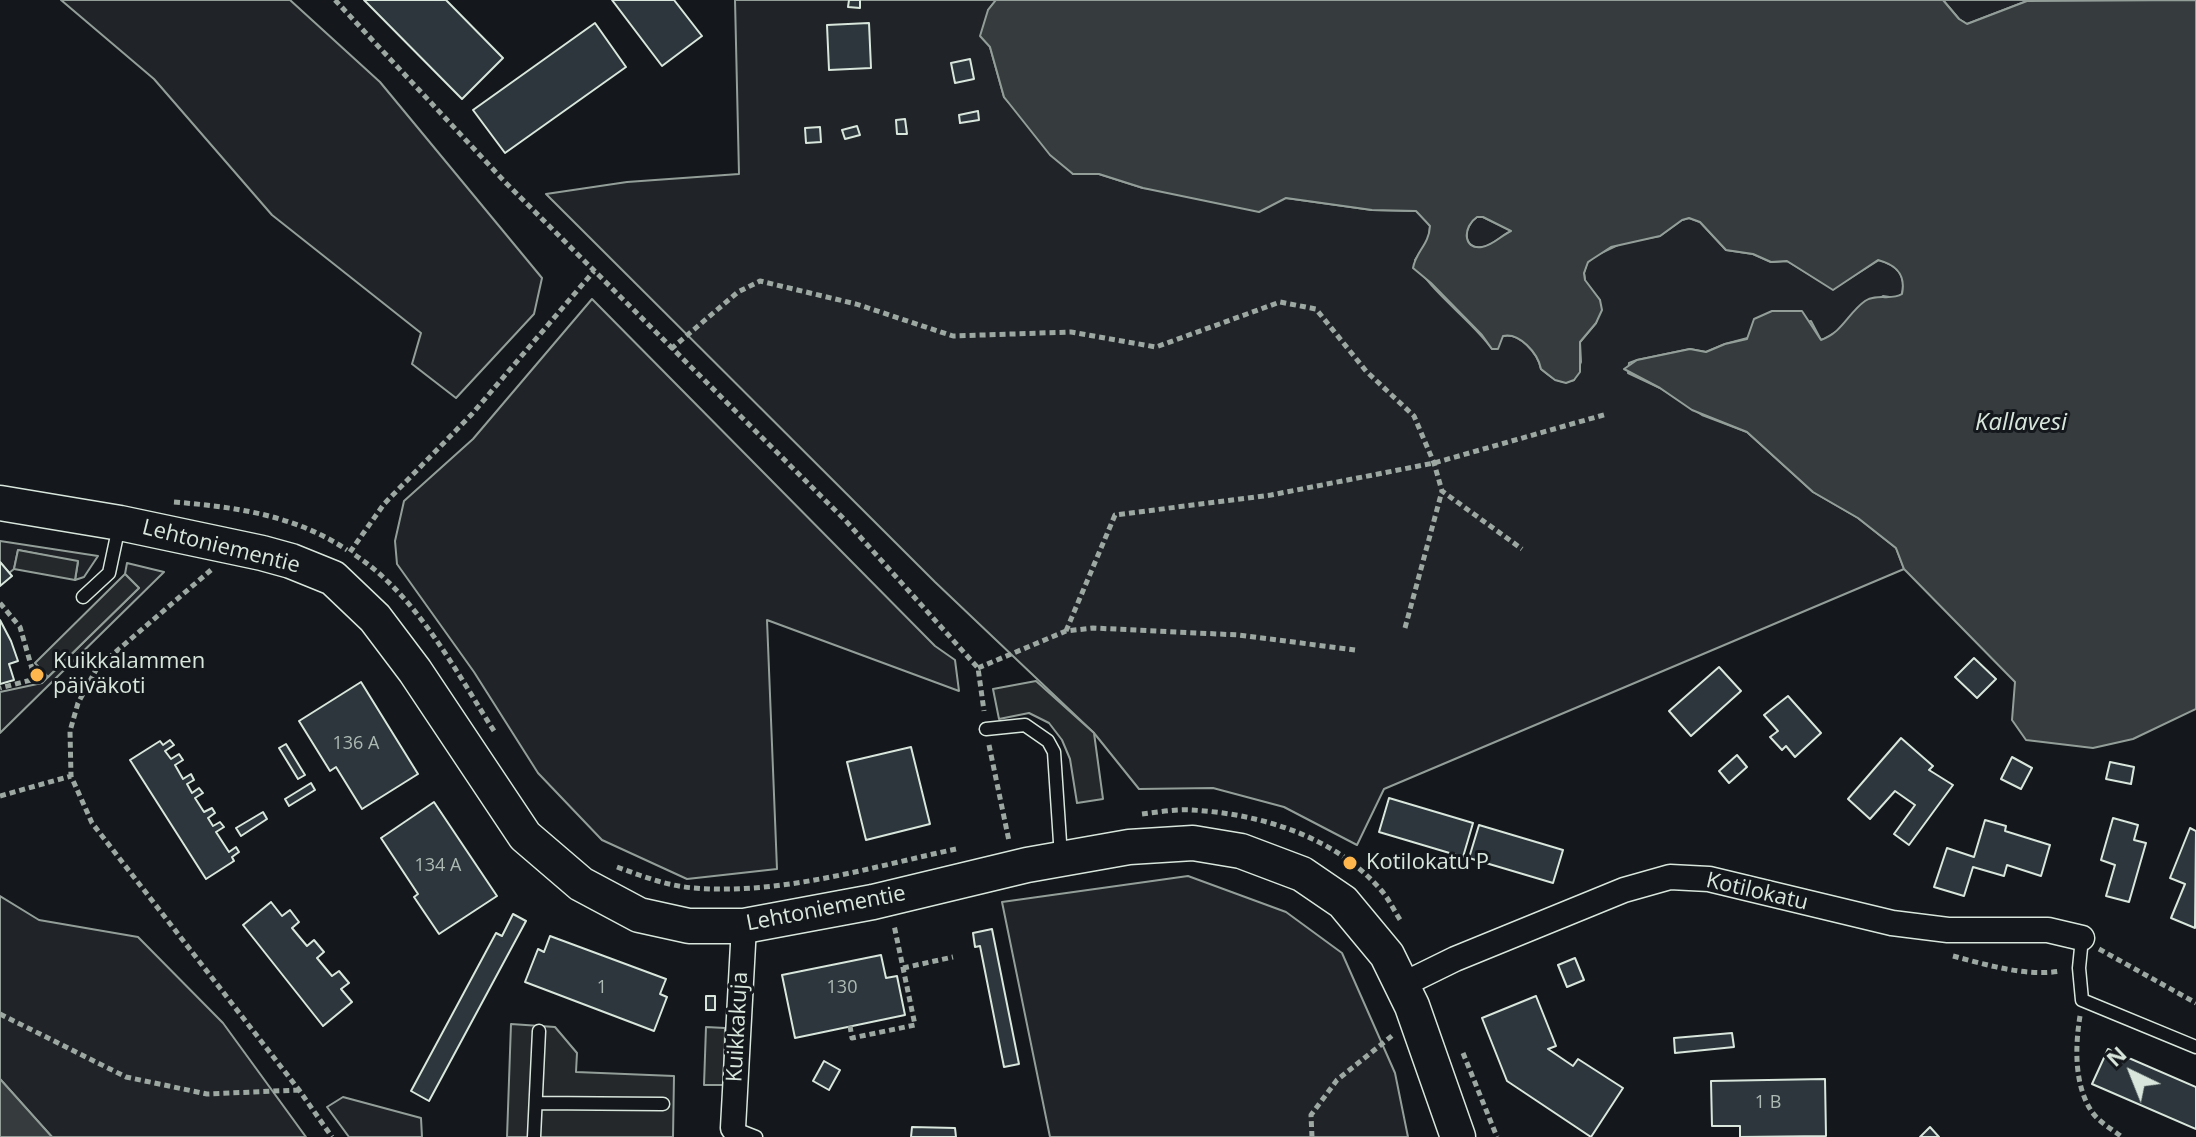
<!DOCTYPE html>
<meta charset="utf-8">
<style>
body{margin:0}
#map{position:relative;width:2196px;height:1137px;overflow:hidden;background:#14181c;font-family:"Open Sans",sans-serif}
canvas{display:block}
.north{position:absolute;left:2092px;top:1033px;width:80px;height:80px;-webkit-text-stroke:6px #14181c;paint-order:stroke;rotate:317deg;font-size:22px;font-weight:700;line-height:32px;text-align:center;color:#d8e6dc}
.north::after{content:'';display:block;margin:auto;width:28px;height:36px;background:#d8e6dc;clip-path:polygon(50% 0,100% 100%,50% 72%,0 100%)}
</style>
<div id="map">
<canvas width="2196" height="1137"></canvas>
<div class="north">N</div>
</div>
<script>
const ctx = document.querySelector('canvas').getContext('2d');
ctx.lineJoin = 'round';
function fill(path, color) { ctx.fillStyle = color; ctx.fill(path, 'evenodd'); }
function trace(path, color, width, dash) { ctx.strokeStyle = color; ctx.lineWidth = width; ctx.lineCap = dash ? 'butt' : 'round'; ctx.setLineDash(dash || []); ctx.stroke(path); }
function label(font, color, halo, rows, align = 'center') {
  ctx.font = font + ' "Open Sans",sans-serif'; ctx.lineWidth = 6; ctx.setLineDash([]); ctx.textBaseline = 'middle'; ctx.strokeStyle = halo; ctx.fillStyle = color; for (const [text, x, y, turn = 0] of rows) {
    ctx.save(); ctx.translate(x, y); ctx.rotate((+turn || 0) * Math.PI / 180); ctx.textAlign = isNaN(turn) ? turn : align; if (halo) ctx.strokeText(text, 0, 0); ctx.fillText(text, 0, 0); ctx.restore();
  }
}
const green = new Path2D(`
 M61 0H290L380 82 542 278 534 314 456 398 412 364 421 333 272 215 154 79Z
 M735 0H996L988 10 990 47 1004 97 1073 174H1099L1143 188 1286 198 1372 210 1416 211 1425 218 1430 226 1429 239 1415 260C1424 287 1473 321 1492 349L1503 336C1519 332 1538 353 1541 369 1552 378 1559 385 1574 380L1581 362 1580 342 1596 323 1600 300 1585 281 1584 273 1587 263 1595 256 1622 243 1660 236 1682 220 1689 218 1700 222 1726 250 1753 254 1771 262 1787 261 1833 289 1879 260C1897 265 1906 275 1902 294L1896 298 1883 296C1867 308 1838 334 1821 340L1811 321 1725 344 1706 352 1690 349 1637 360 1629 363 1628 373 1660 388 1702 415 1747 432 1813 492 1858 518 1896 548 1904 569 1384 789 1357 845 1284 807 1213 788 1139 789 1094 733 935 582 546 194 627 182 739 174Z
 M1943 0H2039L2027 1 1967 24 1959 19Z
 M1477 217H1483L1512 231C1502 235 1493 245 1483 247 1463 251 1462 227 1477 217Z
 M592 299 935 646 955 660 959 691 767 620 777 869 687 879 602 840 538 773 474 672 397 564 395 541 404 501 473 439Z
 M0 541 98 556 84 577 75 580 78 562 18 550 14 569 9 573 0 562Z
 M127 563 164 572 0 733V692L42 683 139 588 125 574Z
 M1188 876 1286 912 1342 953 1395 1073 1408 1137H1050L1002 902Z
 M0 896 39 920 138 937 223 1023 306 1137H52L0 1079Z
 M343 1097 421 1118 422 1137H349L327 1107Z`);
const parking = new Path2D(`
 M18 550 78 561 75 580 14 569Z
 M125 574 139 588 48 677 35 663Z
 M1036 681 1094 733 1103 799 1077 803 1070 759 1062 740 1049 723 1029 713 999 719 993 689Z
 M511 1024 555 1027 577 1053 576 1072 674 1076 673 1137H507Z
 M706 1027 725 1028 724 1085H704Z`);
const water = new Path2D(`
 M996 0H1943L1959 19 1967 24 2027 1 2196 0V709L2133 739 2093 748 2026 740 2012 720 2015 682 1904 569 1896 548 1858 518 1813 492 1747 432 1692 410 1660 388 1624 369 1637 360 1690 349 1706 352 1725 344 1747 339 1754 319 1772 311H1802L1821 340C1842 333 1848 313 1865 301 1877 293 1891 301 1902 294 1906 275 1897 265 1878 260L1833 290 1787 261 1771 262 1753 254 1726 250 1700 222 1689 218 1682 220 1660 236 1611 247 1588 262 1584 273 1585 280 1600 300 1602 310 1596 323 1580 342V372L1574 380 1566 383 1555 380 1541 369C1538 353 1519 332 1503 336L1498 349H1492L1482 335 1431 283 1413 268C1416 251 1429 245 1430 226L1416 211 1372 210 1286 198 1259 212 1143 188 1099 174H1073L1050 155 1004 97 990 47 980 36 988 10ZM1477 217H1483L1511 231C1502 235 1492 246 1482 247 1462 250 1463 226 1477 217Z
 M0 1079 52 1137H0Z`);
const building = new Path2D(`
 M364 0H446L503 58 462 99Z
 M612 0H674L702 36 662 66Z
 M849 0H860V8L848 7Z
 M595 23 626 67 505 153 473 110Z
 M869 23 871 68 829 70 827 25Z
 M970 59 974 79 955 83 951 63Z
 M978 111 979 120 960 123 959 115Z
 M905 119 907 134H897L896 120Z
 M857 126 860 135 845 139 842 130Z
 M820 127 821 142 806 143 805 128Z
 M0 562 12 576 0 586Z
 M0 620 11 641 18 661 9 664 14 680 0 684Z
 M1974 658 1996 679 1977 698 1955 677Z
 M1719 667 1741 691 1691 736 1669 711Z
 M361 682 418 774 362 809 336 767 330 771 299 721Z
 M1788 696 1821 733 1795 757 1786 746 1782 750 1770 737 1778 731 1764 715Z
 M1901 738 1933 766 1929 770 1953 785 1909 845 1894 834 1915 805 1895 791 1870 819 1848 799Z
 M170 740 174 745 165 751 171 759 179 754 183 760 175 765 183 779 191 774 194 780 187 784 192 793 199 788 203 793 195 798 204 812 212 808 215 813 208 818 213 826 220 822 224 827 216 832 229 852 236 847 239 852 232 857 234 861 206 879 130 760 160 741 163 745Z
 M286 744 305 775 298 779 279 748Z
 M911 747 930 824 866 840 847 762Z
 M1737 755 1747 767 1729 783 1719 771Z
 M2012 757 2032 768 2021 789 2001 779Z
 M2110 762 2134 767 2131 784 2106 779Z
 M311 783 315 790 289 806 285 799Z
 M1389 798 1473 823 1463 857 1379 832Z
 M434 802 497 896 439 934 414 897 418 894 381 838Z
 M263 812 267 819 241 836 236 828Z
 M2113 818 2138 825 2134 840 2146 843 2129 902 2106 896 2115 865 2101 860Z
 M1985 820 2006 826 2005 831 2050 845 2041 876 2007 865 2004 876 1973 867 1964 896 1934 887 1947 848 1974 857Z
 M1479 825 1563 850 1553 883 1469 858Z
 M2190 828 2196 831 2195 928 2171 918 2185 884 2170 878Z
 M271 902 282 916 290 910 299 922 292 928 307 946 314 940 324 952 317 958 332 976 339 971 349 983 341 989 352 1002 323 1026 243 925Z
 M513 914 526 921 429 1101 411 1091 496 933 502 936Z
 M992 929 1019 1064 1004 1067 980 946 975 947 973 933Z
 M550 936 666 979 660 994 667 997 654 1031 525 982 538 949 544 952Z
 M881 955 886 978 897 976 905 1015 795 1038 782 975Z
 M1575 958 1584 980 1567 987 1558 965Z
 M706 996H715V1010H706Z
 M1536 996 1556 1046 1548 1049 1573 1066 1578 1059 1623 1088 1591 1137 1507 1081 1482 1018Z
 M1732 1033 1734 1047 1675 1053 1674 1038Z
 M2108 1049 2196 1087V1129L2092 1084Z
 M824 1061 840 1070 829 1090 813 1081Z
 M1825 1079 1826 1136 1740 1137V1126H1712L1711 1081Z
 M912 1127 955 1128 956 1137H911Z
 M1930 1127 1939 1137H1920Z`);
const path = new Path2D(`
 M335 0 505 182 845 520 978 668 984 711
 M671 349 738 292 760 281 856 304 953 336 1071 332 1156 347 1280 302 1316 309 1366 371 1414 416 1434 463 1442 491 1522 549
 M174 502C235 507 295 515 347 550
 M350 552 384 504 472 414 594 271
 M355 555C417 596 455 670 494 731
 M211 570 97 668 78 703 70 731 71 776 92 823 299 1090 332 1137
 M0 603 20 627 35 679 0 688
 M1405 628 1442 491
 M1066 631 1115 515 1271 495 1434 463 1607 414
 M978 668 1066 631 1093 628 1239 635 1355 650
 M989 745 1009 841
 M0 796 71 776
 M1142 814C1158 812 1176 809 1192 810 1261 814 1334 836 1381 890 1389 899 1394 911 1401 921
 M617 867C642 876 667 886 694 888 782 895 871 867 956 849
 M2099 949 2196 1003
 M1953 956C1987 965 2027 977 2061 971
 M903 968 953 957
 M0 1014 126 1077 207 1094 298 1090
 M2080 1016C2075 1047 2074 1085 2092 1112 2100 1123 2112 1129 2122 1137
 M850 1026 852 1038 915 1025 894 925
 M1463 1053 1497 1137
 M1312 1137 1311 1115 1337 1080 1393 1035`);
const lane = new Path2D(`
 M83 597 109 573 119 526
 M986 729 1025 725 1048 741 1054 752 1061 857
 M2082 938 2079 968 2082 1000 2196 1047
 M536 1103 663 1104
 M730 1132 733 1128 756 1137
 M534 1137 539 1031`);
const street = new Path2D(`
 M1402 985 1455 959 1624 890 1670 877 1709 879 1892 923 1948 930H2048L2082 938
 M733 1128 744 926`);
const secondary = new Path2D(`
 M0 503 120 523 262 553 291 561 333 578 375 618 415 671 525 836 581 884 639 915 689 926H744L873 902 1027 865 1129 847 1193 843 1241 851 1302 874 1343 902 1387 955 1412 1006 1458 1137`);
const markers = [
 [37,675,8,"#ffb74d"],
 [1350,863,8,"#ffb74d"]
];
const numberNames = [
 ["136 A",356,744],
 ["134 A",438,866],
 ["1",602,988],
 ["130",842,988],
 ["1 B",1768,1103]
];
const streetNames = [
 ["Lehtoniementie",221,547,14],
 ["Kotilokatu",1757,892,13],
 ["Lehtoniementie",826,909,-11],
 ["Kuikkakuja",738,1027,-87]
];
const poiNames = [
 ["Kuikkalammen",53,662],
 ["päiväkoti",53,687],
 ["Kotilokatu P",1366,863]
];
const waterNames = [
 ["Kallavesi",2021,423]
];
fill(green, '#202428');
trace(green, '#939e99', 2);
fill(parking, '#24282b');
trace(parking, '#939e99', 2);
fill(water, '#363b3e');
trace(water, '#939e99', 2);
fill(building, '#2c363c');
trace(building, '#d8e6dc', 2);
trace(lane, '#d8e6dc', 15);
trace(street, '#d8e6dc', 27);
trace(secondary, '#d8e6dc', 37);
trace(path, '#9da8a2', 5, [6, 4]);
trace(lane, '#14181c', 12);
trace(street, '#14181c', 24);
trace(secondary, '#14181c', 34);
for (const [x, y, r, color] of markers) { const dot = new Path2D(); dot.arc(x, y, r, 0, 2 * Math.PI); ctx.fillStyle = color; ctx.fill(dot); trace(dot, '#14181c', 3); }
label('18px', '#adbab4', null, numberNames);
label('22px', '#d8e6dc', '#14181c', streetNames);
label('22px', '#d8e6dc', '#14181c', poiNames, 'left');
label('italic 24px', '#d8e6dc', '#14181c', waterNames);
</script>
